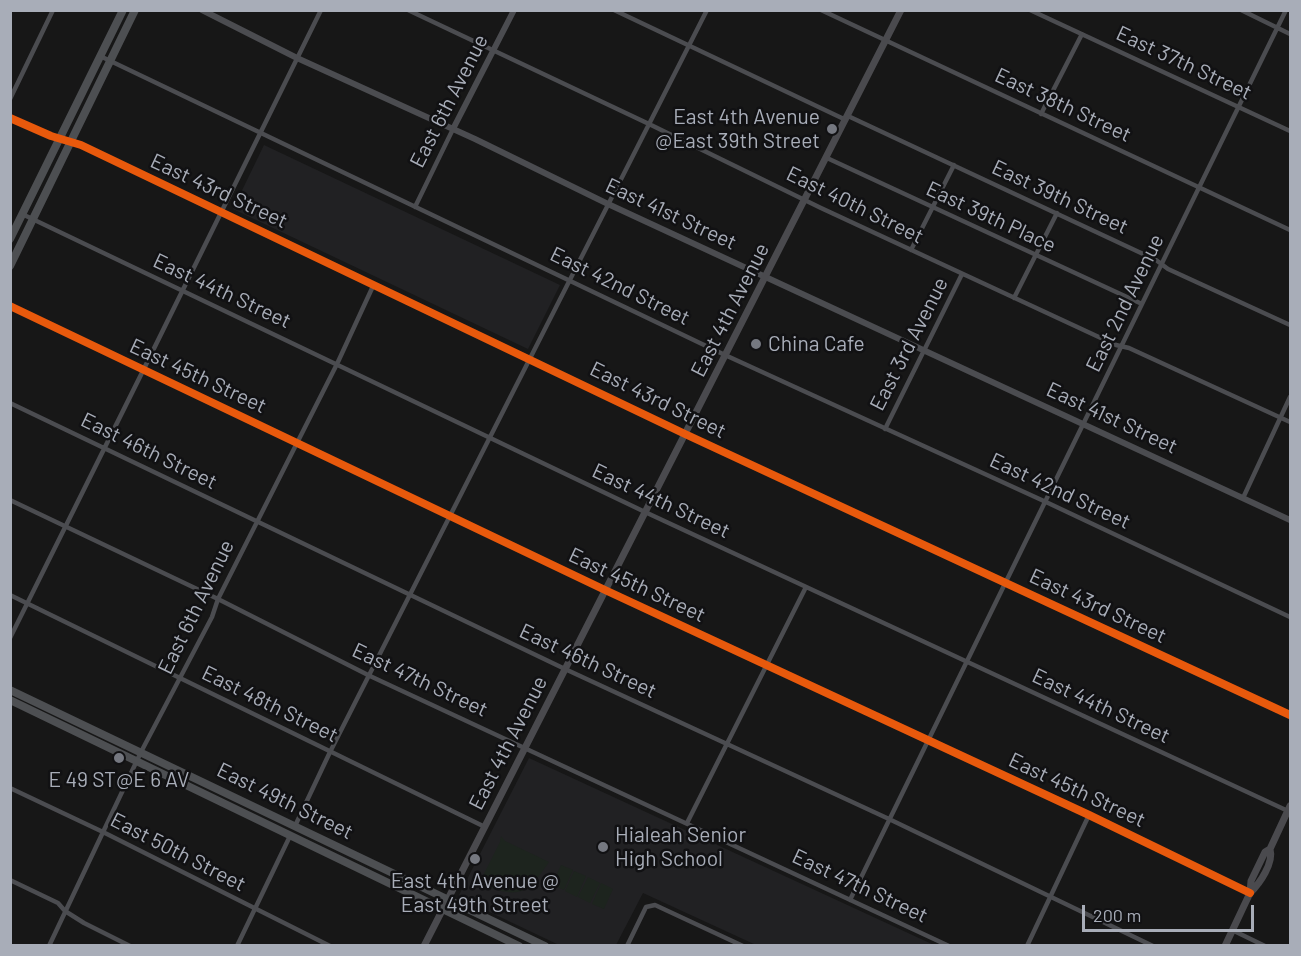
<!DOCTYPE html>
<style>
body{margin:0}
#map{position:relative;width:1301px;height:956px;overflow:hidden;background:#171717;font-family:Barlow,sans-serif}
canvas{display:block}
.frame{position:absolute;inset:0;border:12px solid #a8adb8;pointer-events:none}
.scale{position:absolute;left:1082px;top:905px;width:172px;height:27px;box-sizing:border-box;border:3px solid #a8adb8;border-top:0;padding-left:8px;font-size:18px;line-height:21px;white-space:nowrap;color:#a8adb8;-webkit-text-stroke:4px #111113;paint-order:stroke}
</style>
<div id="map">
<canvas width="1301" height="956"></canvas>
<div class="frame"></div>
<div class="scale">200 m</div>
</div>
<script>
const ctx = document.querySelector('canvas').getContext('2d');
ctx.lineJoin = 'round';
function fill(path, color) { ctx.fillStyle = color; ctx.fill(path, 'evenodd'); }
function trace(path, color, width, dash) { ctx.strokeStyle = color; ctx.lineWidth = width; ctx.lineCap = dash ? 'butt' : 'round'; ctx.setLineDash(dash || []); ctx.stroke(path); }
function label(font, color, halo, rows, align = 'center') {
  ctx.font = font + ' Barlow,sans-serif'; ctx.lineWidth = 5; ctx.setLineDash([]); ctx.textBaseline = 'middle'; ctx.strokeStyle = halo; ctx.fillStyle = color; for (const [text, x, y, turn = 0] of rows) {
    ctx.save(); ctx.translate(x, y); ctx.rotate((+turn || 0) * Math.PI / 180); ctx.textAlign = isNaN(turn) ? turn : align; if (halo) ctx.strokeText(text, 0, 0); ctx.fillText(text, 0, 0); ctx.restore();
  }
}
const built = new Path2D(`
 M264 145 560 285 528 349 233 209Z
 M529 758 934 945H756L643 893 616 945H559L458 897Z`);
const green = new Path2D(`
 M501 836 505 841 549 862C525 897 519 898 479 884L500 842Z
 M561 865 573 870 564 890 552 885Z
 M574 871 586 876 577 897 565 891Z
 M588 877 600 883 590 903 578 897Z
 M601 883 613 889 604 909 592 904Z`);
const minor = new Path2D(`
 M408 10 649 124 821 208 1116 345 1129 348 1290 422
 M614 10 846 120
 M821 10 1290 230
 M1030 10 1290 131
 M1241 10 1290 34
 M100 56 725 355 1046 502 1290 617
 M10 99 53 10
 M1041 114 1082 34
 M848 116 1156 260 1168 269 1290 325
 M10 118 51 136 81 145 685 434 1290 715
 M827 158 1142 304
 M415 207 453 129
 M22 214 645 512 1288 811
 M911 250 954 165
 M1014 298 1057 213
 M10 306 605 590 1089 815 1250 893
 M10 403 565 669 889 819 1153 946
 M885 429 962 274
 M1243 498 1290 397
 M10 500 218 599 370 676 949 946
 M10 595 483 826
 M10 638C115 429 217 220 321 10
 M10 788 103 832 330 946
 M687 823 806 587
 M295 826 330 752 707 10
 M10 880 58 903 65 911 84 923 130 946
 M850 900 1286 10
 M1232 930 1265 946
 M49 946 141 752 212 617 218 599 337 364 374 284
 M237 946 290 836
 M627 946 646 907 655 905 743 946
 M1027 946 1089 815`);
const tertiary = new Path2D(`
 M202 10 297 58 475 139 608 204 1290 520
 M453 129 514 10`);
const secondary = new Path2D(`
 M1250 893C1260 883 1274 863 1270 849
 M424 946 901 10
 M1225 946 1250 893 1251 881 1265 852 1270 849 1290 806`);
const primary = new Path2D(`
 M10 239 123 10
 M10 266 135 10
 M10 690 545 946
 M10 700 519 946`);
const cycleway = new Path2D(`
 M10 118 51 136 81 145 685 434 1290 715
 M10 306 605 590 1089 815 1250 893`);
const markers = [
 [832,129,6,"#757880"],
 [756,344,6,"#757880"],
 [119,758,6,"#757880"],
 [603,847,6,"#757880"],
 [475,859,6,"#757880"]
];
const streetNames = [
 ["East 37th Street",1184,63,25],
 ["East 6th Avenue",449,101,-63],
 ["East 38th Street",1063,105,25],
 ["East 43rd Street",219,191,25],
 ["East 39th Street",1060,197,25],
 ["East 40th Street",855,205,26],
 ["East 41st Street",671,214,25],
 ["East 39th Place",991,217,25],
 ["East 42nd Street",620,286,26],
 ["East 44th Street",222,291,25],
 ["East 2nd Avenue",1125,303,-64],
 ["East 4th Avenue",730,310,-63],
 ["East 3rd Avenue",909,344,-63],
 ["East 45th Street",198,376,25],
 ["East 43rd Street",658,400,26],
 ["East 41st Street",1112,418,25],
 ["East 46th Street",149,451,26],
 ["East 42nd Street",1060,491,25],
 ["East 44th Street",661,501,25],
 ["East 45th Street",637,585,25],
 ["East 43rd Street",1098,606,25],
 ["East 6th Avenue",196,607,-64],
 ["East 46th Street",588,661,25],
 ["East 47th Street",420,680,25],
 ["East 48th Street",270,704,26],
 ["East 44th Street",1101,706,25],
 ["East 4th Avenue",508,743,-63],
 ["East 45th Street",1077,790,25],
 ["East 49th Street",285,801,26],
 ["East 50th Street",178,852,27],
 ["East 47th Street",860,886,25]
];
const poiNames = [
 ["East 4th Avenue",820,117,"right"],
 ["@East 39th Street",820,141,"right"],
 ["China Cafe",768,344],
 ["E 49 ST@E 6 AV",119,780,"center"],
 ["Hialeah Senior",615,835],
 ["High School",615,859],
 ["East 4th Avenue @",475,881,"center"],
 ["East 49th Street",475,905,"center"]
];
fill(built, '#212123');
fill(green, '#1d241e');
trace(minor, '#4b4c50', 4.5);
trace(tertiary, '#4b4c50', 6);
trace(secondary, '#4a4a4e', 7);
trace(primary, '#4d4f52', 8);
trace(cycleway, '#e8590c', 8);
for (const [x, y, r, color] of markers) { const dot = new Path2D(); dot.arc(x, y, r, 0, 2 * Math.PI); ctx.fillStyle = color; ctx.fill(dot); trace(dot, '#111113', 2); }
label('21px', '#a8adb8', '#111113', streetNames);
label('21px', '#a8adb8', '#111113', poiNames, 'left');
</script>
